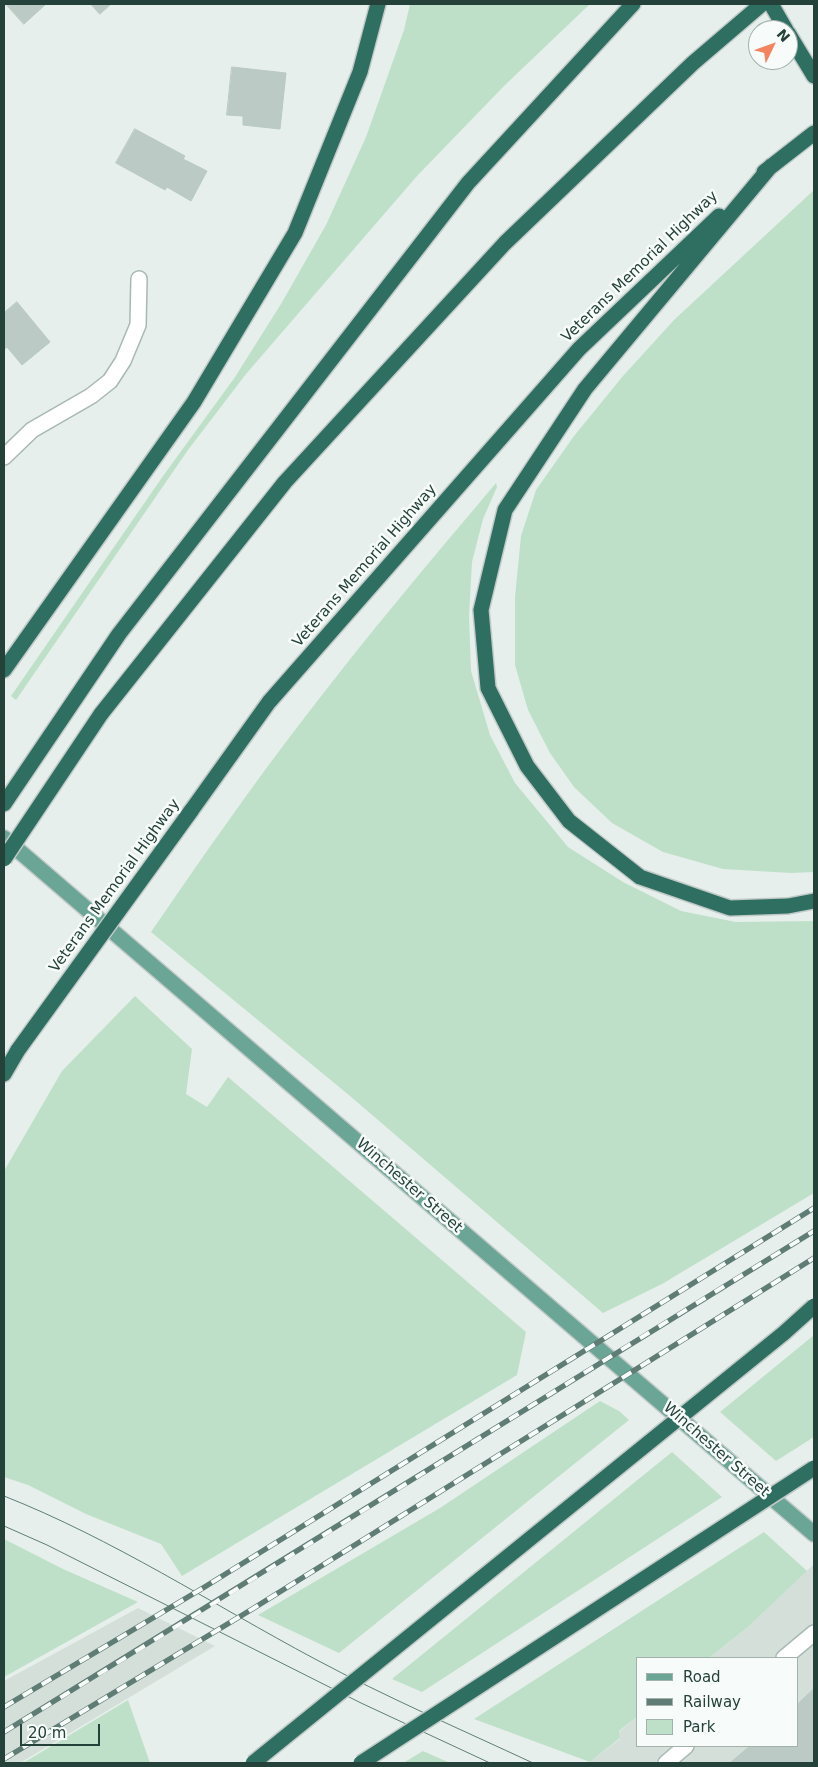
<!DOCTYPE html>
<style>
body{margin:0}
#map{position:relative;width:818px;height:1767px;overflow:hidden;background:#e6efeb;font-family:"DejaVu Sans",sans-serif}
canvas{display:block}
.frame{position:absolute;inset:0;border:5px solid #24423a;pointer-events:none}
.legend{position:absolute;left:636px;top:1657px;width:162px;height:90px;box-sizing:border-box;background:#f7fbf9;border:1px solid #a3b1ad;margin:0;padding:6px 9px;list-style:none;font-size:15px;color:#24423a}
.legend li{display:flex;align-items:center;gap:10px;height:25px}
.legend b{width:25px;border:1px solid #a3b1ad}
.north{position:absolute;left:748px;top:20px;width:50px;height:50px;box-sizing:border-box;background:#f7fbf9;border:1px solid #a3b1ad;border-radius:50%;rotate:48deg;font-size:14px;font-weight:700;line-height:20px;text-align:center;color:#24423a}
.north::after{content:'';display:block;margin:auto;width:18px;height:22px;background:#f4845f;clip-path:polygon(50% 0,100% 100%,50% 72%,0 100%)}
.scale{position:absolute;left:20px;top:1724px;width:80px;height:22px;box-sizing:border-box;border:2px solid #24423a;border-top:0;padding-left:6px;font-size:15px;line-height:18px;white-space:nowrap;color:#24423a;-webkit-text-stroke:4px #f7fbf9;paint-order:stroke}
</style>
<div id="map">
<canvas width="818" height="1767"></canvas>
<div class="frame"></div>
<ul class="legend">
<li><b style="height:6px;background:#6aa596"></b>Road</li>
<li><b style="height:6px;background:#5f7d75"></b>Railway</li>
<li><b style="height:14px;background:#bfe0c8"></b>Park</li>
</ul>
<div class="north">N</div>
<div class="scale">20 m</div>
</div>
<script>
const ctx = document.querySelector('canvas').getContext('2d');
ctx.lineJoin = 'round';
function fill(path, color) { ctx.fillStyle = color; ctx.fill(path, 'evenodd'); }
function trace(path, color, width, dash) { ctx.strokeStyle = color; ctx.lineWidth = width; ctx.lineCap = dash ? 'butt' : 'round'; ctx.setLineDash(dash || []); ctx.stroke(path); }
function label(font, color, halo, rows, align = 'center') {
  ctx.font = font + ' "DejaVu Sans",sans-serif'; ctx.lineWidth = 5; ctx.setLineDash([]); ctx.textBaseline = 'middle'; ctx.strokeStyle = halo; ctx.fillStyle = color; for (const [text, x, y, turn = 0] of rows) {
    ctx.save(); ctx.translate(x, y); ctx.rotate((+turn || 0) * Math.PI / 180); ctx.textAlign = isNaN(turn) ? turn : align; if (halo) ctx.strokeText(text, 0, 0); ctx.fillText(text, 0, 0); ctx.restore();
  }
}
const built = new Path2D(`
 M814 1564V1763H593L590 1762 620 1739 619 1732 637 1717V1746H797V1658H709L748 1627Z
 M138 1608 215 1646 20 1763H4V1681Z`);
const green = new Path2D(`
 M410 4H590L504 86 417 176 246 374 188 450 16 700 11 696 163 476 235 377 281 304 326 225 366 137 404 30Z
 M814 190V872L791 873 723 869 663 852 612 823 574 787 550 753 528 710 515 665V597L521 536 536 490 574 436 623 376 674 320Z
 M496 483 497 487 483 519 472 562 469 616 471 671 490 735 515 783 568 847 623 882 681 911 736 922 814 921V1193L662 1284 603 1313 350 1096 151 932C201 859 251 787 305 717 366 637 431 560 496 483Z
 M135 996 192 1049 186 1094 207 1107 228 1077 526 1332 517 1375 182 1576 161 1544 86 1514 28 1485 4 1477V1171L62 1071Z
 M814 1335V1437L776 1461 720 1412Z
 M600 1401 619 1411 629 1420 339 1653 258 1615 440 1508Z
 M672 1452 722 1497 422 1692 392 1679Z
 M764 1532 807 1571 748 1627 709 1658H637V1717L619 1731 620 1738 590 1762 474 1719Z
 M4 1539 63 1569 138 1602 4 1677Z
 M128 1700 150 1763H23Z
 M423 1751 450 1763H403Z`);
const building = new Path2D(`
 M6 4H46L24 24Z
 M91 4H111L100 14Z
 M232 67 286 73 280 129 243 125V116L227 115Z
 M135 129 185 156 183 159 207 171 191 201 167 187 165 190 116 163Z
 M17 302 50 342 22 365 7 347 4 350V313Z
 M814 1689V1763H730L750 1746H797V1705Z`);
const minor = new Path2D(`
 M4 457 32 430 91 396 110 381 123 361 138 325 139 279
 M784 1658 814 1633
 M666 1763 686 1746`);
const major = new Path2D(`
 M4 838 814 1534`);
const highway = new Path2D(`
 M771 4 786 30
 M788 33 814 76
 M771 166 585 389 505 510 481 610 488 688 527 766 569 821 640 877 730 908 788 906 814 901
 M764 172 814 133
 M4 670 194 402 295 233 360 72 378 4
 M101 714 285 482 505 243 693 63 762 4
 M4 804 119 634 468 183 633 4
 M191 811 269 702 579 349 719 216
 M4 1074 18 1050`);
const tram = new Path2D(`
 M4 1496C113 1539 212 1604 315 1659 386 1697 460 1729 533 1763
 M4 1526 47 1545 361 1703 490 1763`);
const rail = new Path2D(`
 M4 1707 203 1588 814 1208
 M4 1732C275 1567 543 1397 814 1231
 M4 1759 254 1608 814 1258`);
const highwayBridge = new Path2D(`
 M4 859 101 714
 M18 1050 191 811
 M253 1763 784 1333 814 1306
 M361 1763 814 1468`);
const streetNames = [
 ["Veterans Memorial Highway",640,267,-44],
 ["Veterans Memorial Highway",365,566,-49],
 ["Veterans Memorial Highway",115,886,-54],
 ["Winchester Street",409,1186,41],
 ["Winchester Street",716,1450,41]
];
fill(built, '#d4dfda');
fill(green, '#bfe0c8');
fill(building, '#bbcac4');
trace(building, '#b8c9c2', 1);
trace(minor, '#a8b8b2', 18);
trace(major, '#c2cac8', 18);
trace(highway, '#c2cac8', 18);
trace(minor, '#fff', 15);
trace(major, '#6aa596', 15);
trace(highway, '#2f6f62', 15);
trace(tram, '#5f7d75', 1);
trace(rail, '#5f7d75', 5.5);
trace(rail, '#f7fbf9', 4, [11]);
trace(highwayBridge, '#c2cac8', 18, []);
trace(highwayBridge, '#2f6f62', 15);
label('15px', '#24423a', '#f7fbf9', streetNames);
</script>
